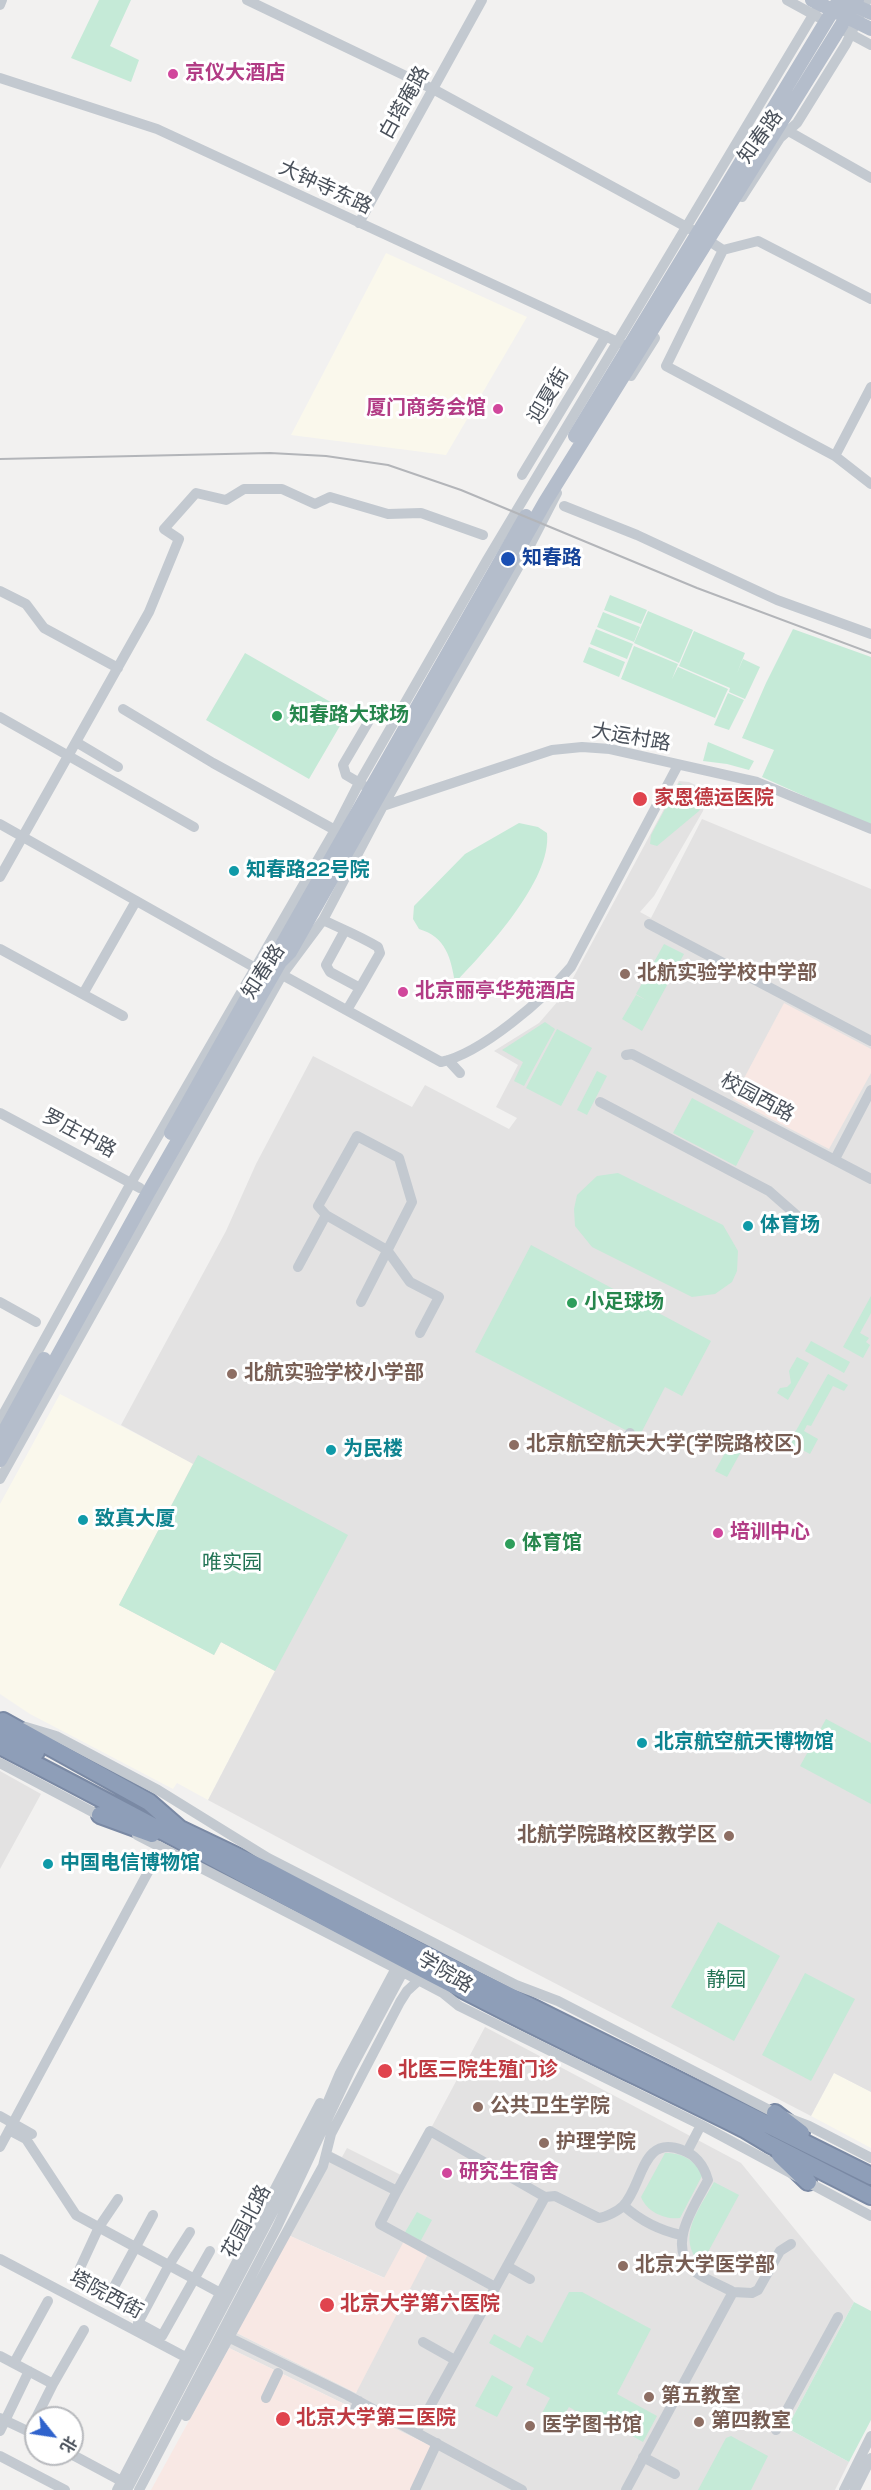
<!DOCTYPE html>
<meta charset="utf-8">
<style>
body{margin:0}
#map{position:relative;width:871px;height:2490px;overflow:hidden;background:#f2f1f0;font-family:"Space Grotesk","Noto Sans SC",sans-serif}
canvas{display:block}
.north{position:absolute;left:24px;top:2406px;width:60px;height:60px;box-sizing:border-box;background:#fff;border:2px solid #b7b9bd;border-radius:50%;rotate:120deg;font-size:16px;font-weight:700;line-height:24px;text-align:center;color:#4a515b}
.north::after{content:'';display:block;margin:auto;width:21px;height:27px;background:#3063cc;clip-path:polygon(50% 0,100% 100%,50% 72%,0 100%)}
</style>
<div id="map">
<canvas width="871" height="2490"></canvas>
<div class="north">北</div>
</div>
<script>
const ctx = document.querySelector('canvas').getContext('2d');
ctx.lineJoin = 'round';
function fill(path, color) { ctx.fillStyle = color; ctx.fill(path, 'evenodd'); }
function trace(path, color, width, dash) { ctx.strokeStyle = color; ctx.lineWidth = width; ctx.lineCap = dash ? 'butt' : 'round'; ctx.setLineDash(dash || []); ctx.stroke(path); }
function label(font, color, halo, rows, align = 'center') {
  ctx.font = font + ' "Space Grotesk","Noto Sans SC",sans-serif'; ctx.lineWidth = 6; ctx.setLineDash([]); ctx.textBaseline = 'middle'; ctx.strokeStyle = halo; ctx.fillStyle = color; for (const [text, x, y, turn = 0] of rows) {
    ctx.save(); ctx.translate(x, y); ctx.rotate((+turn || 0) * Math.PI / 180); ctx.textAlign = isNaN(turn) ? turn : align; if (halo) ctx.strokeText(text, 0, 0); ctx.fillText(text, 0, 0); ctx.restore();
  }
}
const commercial = new Path2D(`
 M386 253 527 317 446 455 291 435Z
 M60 1394 194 1464 214 1654 221 1642 275 1671 208 1800 177 1783 173 1789 30 1714 0 1694V1504Z
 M834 2073 871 2092V2148L811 2116Z`);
const education = new Path2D(`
 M679 781 689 782 708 791 703 811 654 896 640 912 651 918 702 819 871 889V2092L834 2073 811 2116 433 1920 208 1800 275 1671 221 1642 214 1655 119 1605 193 1464 121 1425 226 1231 256 1164 313 1056 412 1107 425 1085 509 1129 517 1118 496 1107 518 1065 494 1051 539 1023 565 993Z
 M0 1771 41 1794 0 1869Z
 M485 2027 741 2163 854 2302 787 2428 849 2462 835 2490H410L433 2447 229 2348 237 2333 356 2393 385 2278 288 2235 332 2152 342 2157 347 2148 405 2177Z`);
const medical = new Path2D(`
 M784 1003 871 1049V1073L829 1149 733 1099Z
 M288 2235 384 2278 404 2241 428 2254 356 2393 237 2333Z
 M229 2348 433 2447 410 2490H151Z`);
const green = new Path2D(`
 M99 0H131L110 46 139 60 131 82 71 58Z
 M610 595 647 610 641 624 604 610Z
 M648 611 693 630 679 663 634 643Z
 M603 612 640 627 634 642 597 627Z
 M596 629 633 644 627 659 590 644Z
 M793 629 871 657V826L762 777 774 750 742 738 766 683Z
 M694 631 745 653 737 673 743 659 760 667 745 699 729 692 730 688 679 666Z
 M634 646 678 664 672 679 678 667 728 689 715 718 621 679Z
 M589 647 625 662 619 677 583 662Z
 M245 653 348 712 309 779 206 720Z
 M728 693 744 700 729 730 714 725Z
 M708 742 754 761 749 770 727 764 703 761Z
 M679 783 706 799 699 811 657 846 650 844 651 835Z
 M519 823 538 827 547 833C552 881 485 951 455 983 451 958 446 937 419 929L413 919 414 906 465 854Z
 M664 944 684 954 642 1031 622 1019 636 995 646 1000 636 994Z
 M545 1022 555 1029 524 1086 514 1081 523 1062 502 1050Z
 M557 1029 592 1048 561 1106 526 1088Z
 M597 1071 607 1076 587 1115 577 1110Z
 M692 1098 754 1131 736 1166 673 1133Z
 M618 1173 723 1225 738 1251 737 1271 732 1282 715 1294 692 1297 592 1247 575 1226 574 1209 577 1195 597 1176Z
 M531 1245 711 1341 682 1396 665 1387 639 1437 475 1352Z
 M871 1296V1313L860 1333 869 1338 866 1342 870 1345 863 1358 843 1347Z
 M811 1341 850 1362 844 1373 805 1351Z
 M797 1357 809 1363 788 1400 777 1393 780 1388 787 1387 791 1383 789 1371Z
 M828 1374 848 1385 844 1391 833 1386 811 1426 807 1425 804 1431 818 1439 810 1454 789 1443Z
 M730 1444 742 1450 727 1477 715 1471Z
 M198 1455 348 1535 275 1671 221 1642 214 1655 119 1605Z
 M826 1719 871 1743V1804L800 1766Z
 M718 1922 780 1956 734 2041 671 2007Z
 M805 1973 855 1999 811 2081 762 2055Z
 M665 2153C683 2153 692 2159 703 2174L680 2218C665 2220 647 2212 641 2197Z
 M714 2182 739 2195 701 2265C675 2237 699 2210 714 2182Z
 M417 2212 432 2220 420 2242 404 2234Z
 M569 2292H582L651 2329 617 2394 657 2416 643 2442 598 2417 595 2422 569 2407 558 2424 541 2415 550 2398 526 2385 534 2368 489 2343 494 2334 520 2348 527 2335 542 2343Z
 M854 2302 871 2311V2420L849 2462 787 2428Z
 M492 2375 513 2387 497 2417 475 2406Z
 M731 2436 768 2456 751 2490H698L726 2438Z`);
const minor = new Path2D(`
 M247 0 433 89 692 230
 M787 0 818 17
 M0 5 2 0
 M845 31 871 45
 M0 78 157 129 622 344
 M783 128 871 178
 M742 197 780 138 797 123 846 44 867 0
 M359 223 482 0
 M706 239 723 250 666 366 835 456 871 484
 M723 250 758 241 871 299
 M631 376 655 338
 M835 456 871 387
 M522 475 606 336
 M564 506 637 535 777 600 871 634
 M0 591 26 604 44 628 118 668
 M123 709 213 763 335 830
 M0 717 194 827
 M76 742 118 767
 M363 785 346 775 343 765 373 714
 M383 806 552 750 582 747 610 749 757 782 871 829
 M0 824 259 970
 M0 877 149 612 179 539 164 529 196 493 226 500 244 489H282L315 504 330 497 388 514 421 513 483 535
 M323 920C342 929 360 936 378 947L380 953 360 988 330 972 326 965 344 932
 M649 924 871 1041
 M0 949 123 1016
 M277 972 441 1062C482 1053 544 999 571 967L678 765
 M83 994 136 901
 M347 1010 360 988
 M626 1055 632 1054 871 1179
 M448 1060 460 1073
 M600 1102 769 1191 802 1220
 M0 1113 140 1188
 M835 1159 871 1090
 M326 1215 318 1206 357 1136 399 1158 412 1202 361 1302
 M298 1267 326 1215 387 1250 410 1282 439 1297 420 1333
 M0 1302 36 1322
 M0 1420 131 1183 335 830 359 783 487 560 822 0
 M626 1441 630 1433
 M0 1479 282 975 323 920 383 806 523 559 557 493
 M26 1727 56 1736 158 1790 268 1858 516 1985 558 2001 775 2113 809 2126 871 2158
 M0 1763 104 1818
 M137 1835 403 1972 443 1993 459 2006 701 2125 871 2216
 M0 2116 32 2134
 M9 2130 26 2139 76 2215 224 2295
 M0 2147 161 1848
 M687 2152 701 2125
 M326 2155 397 2191 430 2131 545 2197
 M397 2191 380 2224 495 2287
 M624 2206C641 2221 658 2230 681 2235
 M190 2232 169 2265 138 2323 162 2336 210 2251
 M0 2259 191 2360
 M507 2266 530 2279
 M80 2268 99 2227 118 2199
 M115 2285 153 2215
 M733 2292 752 2293 758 2290 780 2251 791 2244
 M224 2335 347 2395 522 2490
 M423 2342 455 2360
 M0 2356 53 2384 36 2418
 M14 2363 48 2301
 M53 2384 84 2330
 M266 2398 278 2373
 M352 2415 359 2401
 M186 2416 323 2166 331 2134 400 2002 407 1991 419 1980
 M0 2418 36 2435
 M776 2430 838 2317
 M0 2431 29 2371
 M416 2432 545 2197 555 2196 599 2218C606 2217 618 2211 623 2206 643 2186 641 2134 682 2150 697 2155 704 2166 708 2180 695 2205 666 2244 693 2270 703 2279 721 2285 733 2292L626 2490
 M71 2454 127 2484
 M0 2456 65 2490
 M643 2457 675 2474
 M117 2490 320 2103
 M127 2490 316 2130 340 2073 396 1968
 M139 2490 277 2227 351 2069 403 1972
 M415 2490 437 2443
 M844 2490 871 2436
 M855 2490 871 2458`);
const major = new Path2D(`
 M812 0 871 29
 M847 2 871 13
 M575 436 839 0
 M171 1133 270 957 279 950 526 516
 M0 1439 44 1359
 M0 1460 148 1193 280 962 290 952 545 502 857 0`);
const highway = new Path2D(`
 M3 1721 149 1802 180 1829
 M0 1732 36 1752
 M0 1746C160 1828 318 1916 479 1998 566 2043 656 2085 744 2129L769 2144 871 2196
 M100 1815 152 1834
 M178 1828 268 1871 439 1961 871 2176
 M775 2113 801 2133
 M780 2155 808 2182`);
const rail = new Path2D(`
 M0 459 270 453 326 456 388 465 461 490 697 588 871 653`);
const markers = [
 [173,74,6,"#d1479c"],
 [498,409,6,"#d1479c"],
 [508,559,8,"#1a4fb4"],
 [277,716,6,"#2e9e5b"],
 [640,799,8,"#e0444e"],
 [234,871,6,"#0f9aa8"],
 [625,974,6,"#8d6e63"],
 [403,992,6,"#d1479c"],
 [748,1226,6,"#0f9aa8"],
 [572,1303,6,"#2e9e5b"],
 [232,1374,6,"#8d6e63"],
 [514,1445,6,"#8d6e63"],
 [331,1450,6,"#0f9aa8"],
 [83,1520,6,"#0f9aa8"],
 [718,1533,6,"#d1479c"],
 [510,1544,6,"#2e9e5b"],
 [642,1743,6,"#0f9aa8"],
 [729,1836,6,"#8d6e63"],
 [48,1864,6,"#0f9aa8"],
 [385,2071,8,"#e0444e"],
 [478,2107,6,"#8d6e63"],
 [544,2143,6,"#8d6e63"],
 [447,2173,6,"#d1479c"],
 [623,2266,6,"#8d6e63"],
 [327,2305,8,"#e0444e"],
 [649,2397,6,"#8d6e63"],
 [283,2419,8,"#e0444e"],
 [699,2422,6,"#8d6e63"],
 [530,2426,6,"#8d6e63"]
];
const hotelNames = [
 ["京仪大酒店",185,74],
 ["厦门商务会馆",486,409,"right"],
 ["北京丽亭华苑酒店",415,992],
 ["培训中心",730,1533],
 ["研究生宿舍",459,2173]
];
const streetNames = [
 ["白塔庵路",405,103,-61],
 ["知春路",761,137,-54],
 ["大钟寺东路",325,188,25],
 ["迎夏街",549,396,-59],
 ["大运村路",631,738,10],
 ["知春路",264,972,-57],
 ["校园西路",757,1098,28],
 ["罗庄中路",79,1134,28],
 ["学院路",445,1973,31],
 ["花园北路",247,2222,-62],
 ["塔院西街",106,2295,28]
];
const transitNames = [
 ["知春路",522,559]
];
const leisureNames = [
 ["知春路大球场",289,716],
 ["小足球场",584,1303],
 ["体育馆",522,1544]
];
const healthNames = [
 ["家恩德运医院",654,799],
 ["北医三院生殖门诊",398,2071],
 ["北京大学第六医院",340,2305],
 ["北京大学第三医院",296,2419]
];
const cultureNames = [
 ["知春路22号院",246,871],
 ["体育场",760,1226],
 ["为民楼",343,1450],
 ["致真大厦",95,1520],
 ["北京航空航天博物馆",654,1743],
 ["中国电信博物馆",60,1864]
];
const educationNames = [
 ["北航实验学校中学部",637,974],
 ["北航实验学校小学部",244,1374],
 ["北京航空航天大学(学院路校区)",526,1445],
 ["北航学院路校区教学区",717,1836,"right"],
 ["公共卫生学院",490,2107],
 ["护理学院",556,2143],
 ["北京大学医学部",635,2266],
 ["第五教室",661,2397],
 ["第四教室",711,2422],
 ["医学图书馆",542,2426]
];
const parkNames = [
 ["唯实园",232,1564],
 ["静园",726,1981]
];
fill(commercial, '#faf8ec');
fill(education, '#e3e2e2');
fill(medical, '#f8e8e4');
fill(green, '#c5ead7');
trace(highway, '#7a89a4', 20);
trace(minor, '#c3c9d0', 10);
trace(major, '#b4bdcb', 14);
trace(highway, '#8e9eb8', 16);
trace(rail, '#b3b5b9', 2);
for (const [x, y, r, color] of markers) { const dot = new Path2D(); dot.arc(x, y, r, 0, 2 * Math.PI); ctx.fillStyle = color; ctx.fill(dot); trace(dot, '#fff', 2); }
label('bold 20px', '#b23c85', '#fff', hotelNames, 'left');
label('20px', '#4a515b', '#fff', streetNames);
label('bold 20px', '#164399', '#fff', transitNames, 'left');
label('bold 20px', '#27864d', '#fff', leisureNames, 'left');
label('bold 20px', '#be3a42', '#fff', healthNames, 'left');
label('bold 20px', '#0d838f', '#fff', cultureNames, 'left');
label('bold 20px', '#785e54', '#fff', educationNames, 'left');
label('20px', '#237455', '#fff', parkNames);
</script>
